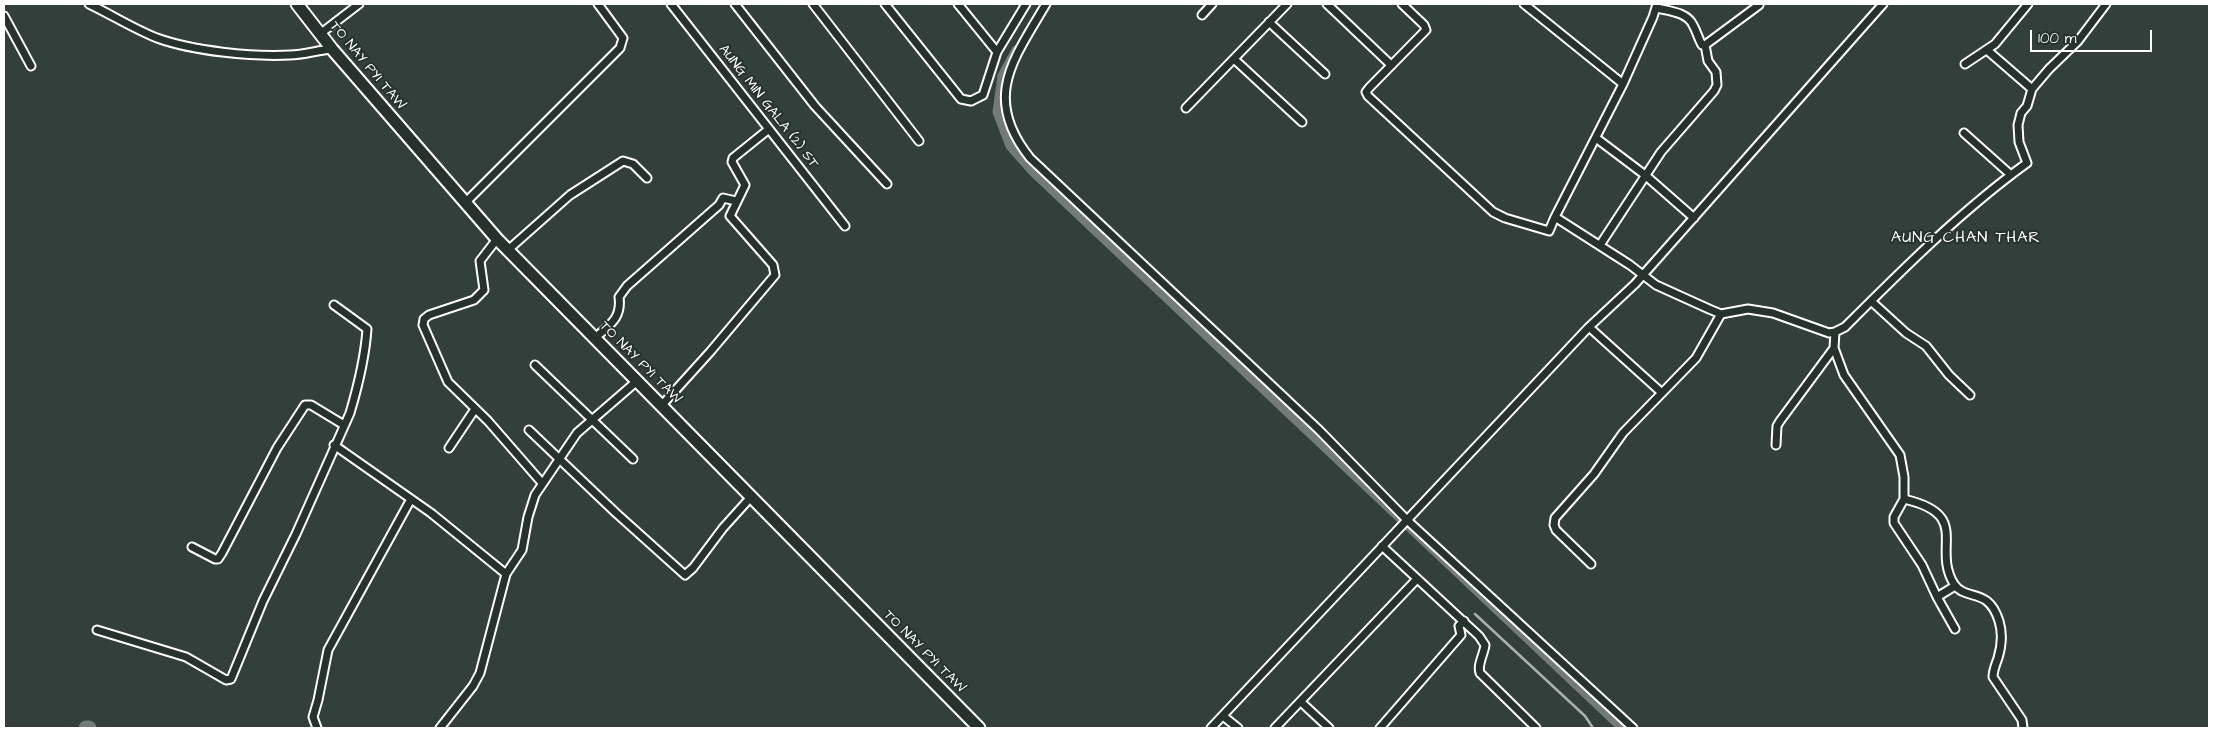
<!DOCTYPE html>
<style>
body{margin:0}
#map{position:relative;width:2213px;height:732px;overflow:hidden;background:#333f3a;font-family:"Architects Daughter",sans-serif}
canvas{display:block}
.frame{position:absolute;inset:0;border:5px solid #fff;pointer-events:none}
.scale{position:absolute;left:2030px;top:30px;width:122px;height:22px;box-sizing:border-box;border:2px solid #fff;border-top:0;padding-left:6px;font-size:15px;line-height:18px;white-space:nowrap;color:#fff;-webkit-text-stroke:4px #26332d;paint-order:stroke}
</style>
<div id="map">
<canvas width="2213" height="732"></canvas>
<div class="frame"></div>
<div class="scale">100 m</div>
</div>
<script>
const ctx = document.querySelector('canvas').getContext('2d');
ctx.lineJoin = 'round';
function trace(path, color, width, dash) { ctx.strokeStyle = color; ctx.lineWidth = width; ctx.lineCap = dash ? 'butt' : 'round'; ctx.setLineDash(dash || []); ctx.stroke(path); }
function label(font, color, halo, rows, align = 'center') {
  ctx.font = font + ' "Architects Daughter",sans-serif'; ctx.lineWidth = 4; ctx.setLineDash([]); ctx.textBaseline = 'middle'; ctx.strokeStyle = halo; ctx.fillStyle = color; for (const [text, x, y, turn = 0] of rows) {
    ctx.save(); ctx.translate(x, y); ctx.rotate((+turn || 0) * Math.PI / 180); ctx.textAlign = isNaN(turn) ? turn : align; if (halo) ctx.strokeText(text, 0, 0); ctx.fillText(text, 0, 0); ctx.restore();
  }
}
const stream = new Path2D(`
 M1475 614 1585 716 1593 728`);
const canal = new Path2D(`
 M1016 50 1002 76 997 112 1010 146 1033 172 1622 728`);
const river = new Path2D(`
 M86 728H89`);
const street = new Path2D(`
 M89 4C112 15 134 29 157 38 193 51 252 57 290 55 304 55 318 50 332 49
 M671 4 845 226
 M735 4 815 106 887 184
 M813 4 919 141
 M885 4 961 99 971 101 983 95 997 52 1026 4
 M958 4 997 52
 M1046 4C1013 60 982 98 1030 158L1319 430 1407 520 1633 728
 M1327 4 1391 65
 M1402 4 1424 25 1426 30 1369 88 1366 92 1368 96 1493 212 1505 218 1549 231 1555 217
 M1524 4 1623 84
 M1657 4 1653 17 1623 84 1555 217 1630 265 1656 285 1709 309 1721 314 1748 309 1773 313 1829 333 1835 332 1845 327C1902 270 1962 210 2027 163L2019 142 2018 125 2021 113 2027 106 2032 89 2049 69 2078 41 2106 4
 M1202 15 1212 4
 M4 16 31 66
 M1269 22 1325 74
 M320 34 359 4
 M1705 45 1759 5
 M1987 50 2032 89
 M1234 59 1302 122
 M1965 64 1995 44 2028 4
 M1186 108 1287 4
 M1964 133 2011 175
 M1596 138 1645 175 1694 218
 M465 203 620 48 623 38 598 4
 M497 239 480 261 484 290 474 300 429 315 424 319 423 325 448 382 488 421 542 483
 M1600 245 1661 152 1714 91 1717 85 1716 72 1708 61 1705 45H1702C1698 38 1697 32 1693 25 1687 12 1669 11 1657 8
 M508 250 570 195 623 161 633 164 647 178
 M1871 301 1906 333 1926 346 1949 375 1970 395
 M1589 327 1662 393
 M1835 332 1834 348 1844 375 1900 455 1904 477V499C1973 515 1931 547 1954 584 1966 602 1988 586 1999 621 2003 634 2002 645 1998 658 1996 664 1993 670 1993 677L2022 720 2023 728
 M595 338C609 325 622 319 619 297L627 286 719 205 723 198 736 201
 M535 365 633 459
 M662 405 710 352 775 275 773 265 730 216 745 185 732 162 733 158 769 129
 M529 430 616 513 685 575 693 568 723 528 751 497
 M334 445 431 513 506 574
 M1776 445 1777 426 1780 421 1834 348
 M449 448 475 409
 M1904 499 1894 517V523L1922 565 1937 597
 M1382 546 1479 636 1485 645C1484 654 1477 665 1480 673L1536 728
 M192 547 215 559H218L222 553 277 448 305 405H311L344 425
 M1591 564 1556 530 1554 525 1555 518 1594 474 1623 433 1696 358 1721 314
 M1955 629 1937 597 1955 586
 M97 630 186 657 226 680 231 679 263 601 296 534 350 413C358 386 365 358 367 329L334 305
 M1301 702 1329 728
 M1223 716 1238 728
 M317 728 313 717 318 700 328 650 411 499
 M440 728 473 686 480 673 506 574 522 550 528 517 535 495 577 433 637 381
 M1211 728 1589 327 1635 284 1883 4
 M1275 728 1417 579
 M1380 728 1461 635 1459 626 1464 621`);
const primary = new Path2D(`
 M297 4 332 49 497 239 979 728`);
const streetNames = [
 ["TO NAY PYI TAW",367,66,50],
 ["AUNG MIN GALA (2) ST",768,107,52],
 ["TO NAY PYI TAW",640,363,45],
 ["TO NAY PYI TAW",924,652,45]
];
const quarterNames = [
 ["AUNG CHAN THAR",1966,239]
];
trace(stream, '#abb0ae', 2.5);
trace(canal, '#737b78', 9);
trace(river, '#737b78', 15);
trace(street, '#fff', 11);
trace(primary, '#fff', 15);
trace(street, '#26332d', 7);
trace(primary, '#26332d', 11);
label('14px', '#fff', '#26332d', streetNames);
ctx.letterSpacing = '1px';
label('16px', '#fff', '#26332d', quarterNames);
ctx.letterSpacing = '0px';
</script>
